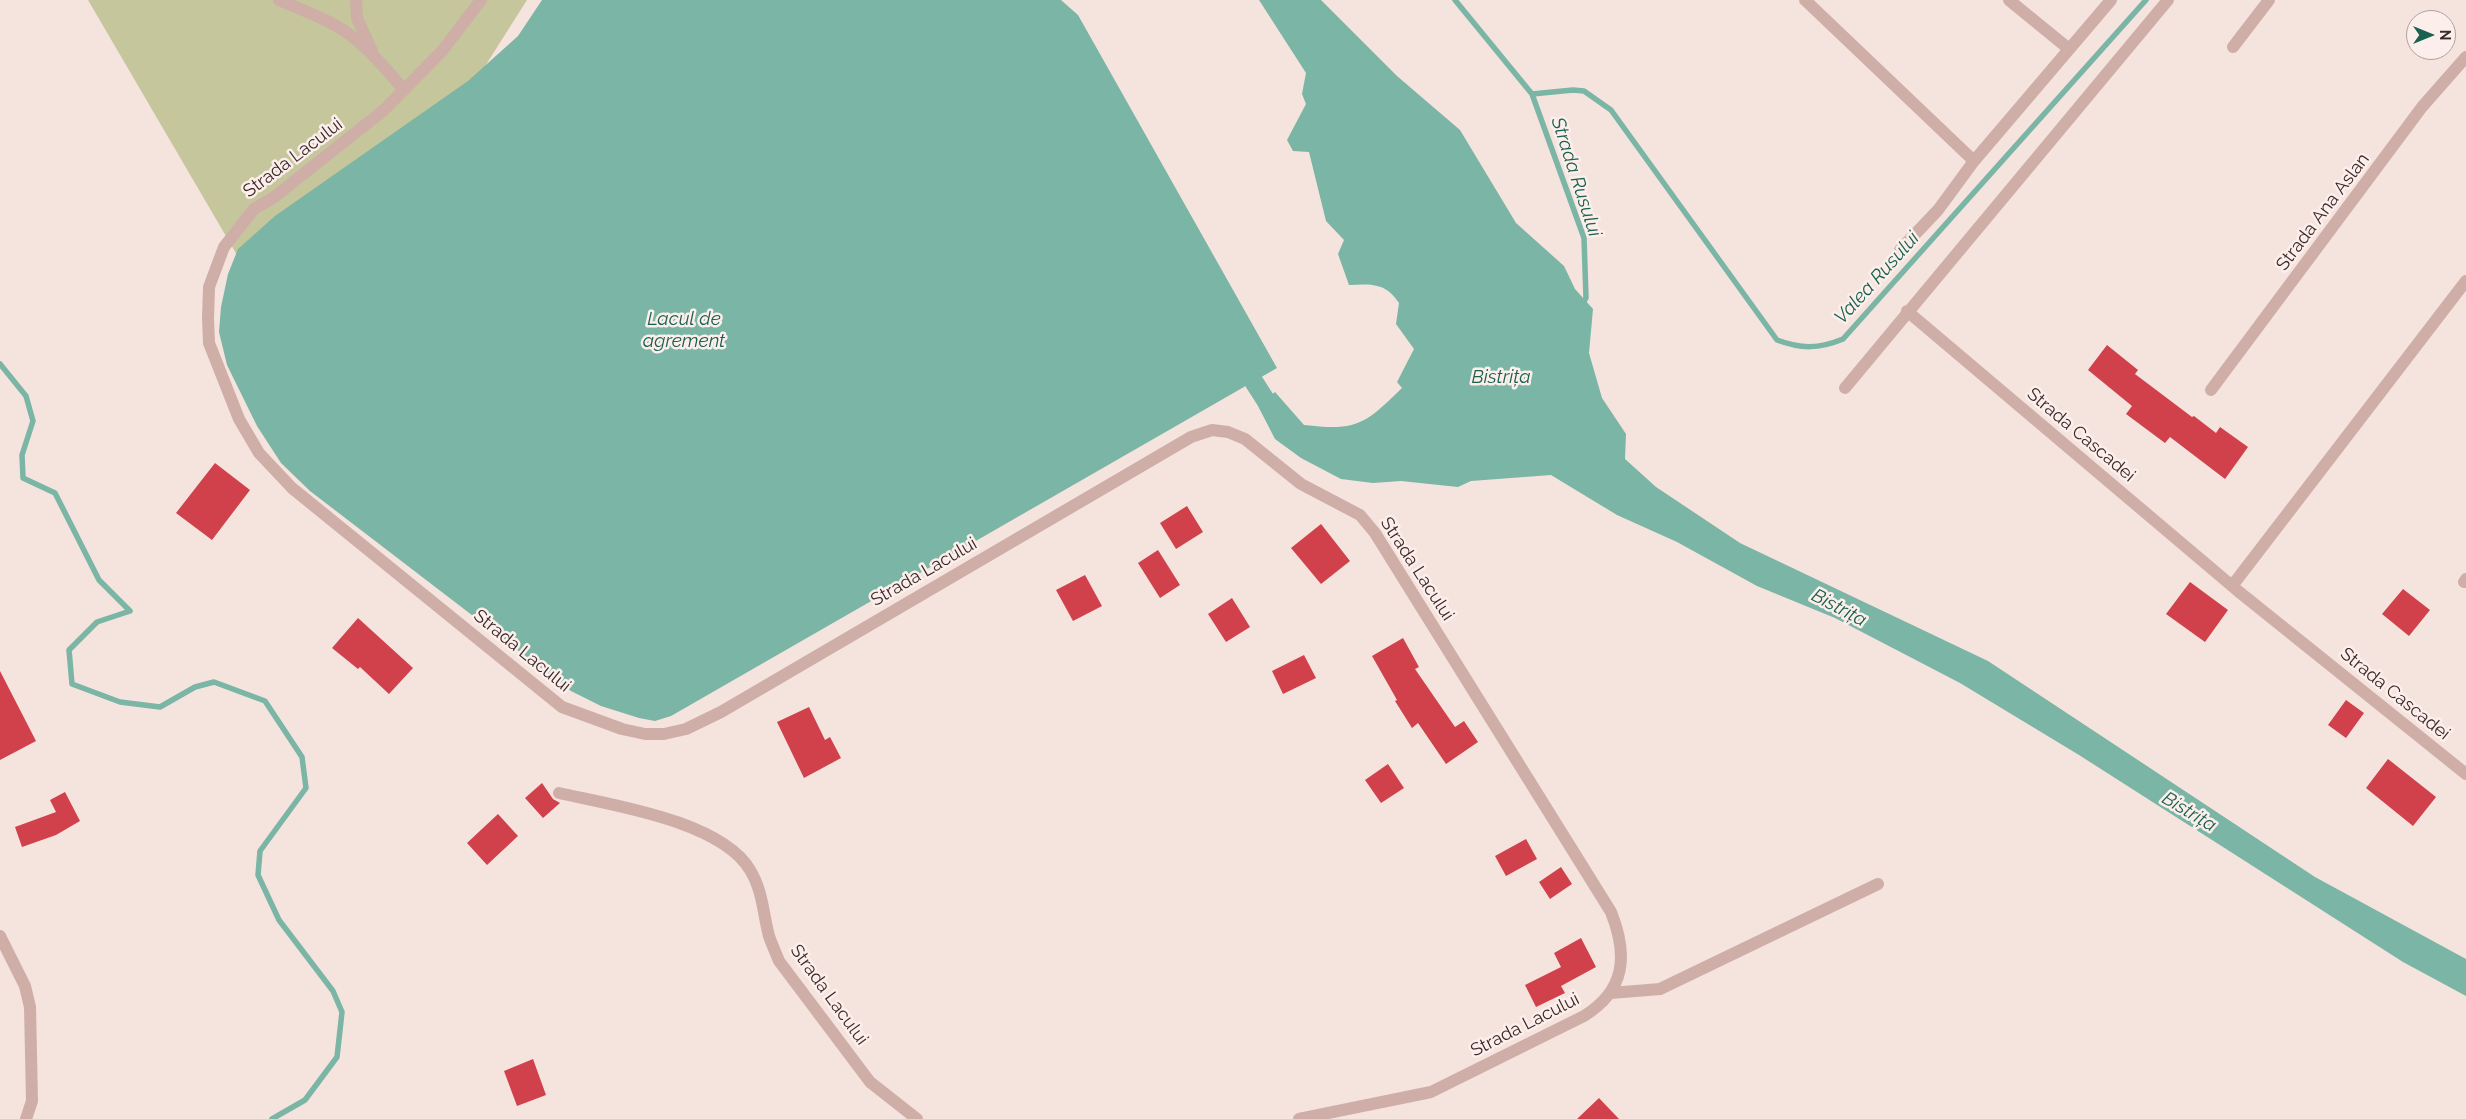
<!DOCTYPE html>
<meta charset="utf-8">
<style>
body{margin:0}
#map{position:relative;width:2466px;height:1119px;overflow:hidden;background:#f5e3de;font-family:Raleway,sans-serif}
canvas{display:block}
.north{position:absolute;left:2406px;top:10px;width:50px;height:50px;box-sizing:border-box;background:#fcefeb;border:1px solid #afa09d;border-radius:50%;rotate:90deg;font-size:14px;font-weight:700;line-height:20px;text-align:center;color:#3b2929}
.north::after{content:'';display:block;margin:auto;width:18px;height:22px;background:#1a614f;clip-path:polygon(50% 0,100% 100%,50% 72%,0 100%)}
</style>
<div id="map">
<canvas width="2466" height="1119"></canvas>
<div class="north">N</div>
</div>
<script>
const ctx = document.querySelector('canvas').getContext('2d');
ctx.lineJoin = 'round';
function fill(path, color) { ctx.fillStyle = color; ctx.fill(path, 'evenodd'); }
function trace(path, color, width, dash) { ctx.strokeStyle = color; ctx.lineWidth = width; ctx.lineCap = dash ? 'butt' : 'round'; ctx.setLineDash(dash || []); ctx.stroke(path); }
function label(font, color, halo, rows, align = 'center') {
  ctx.font = font + ' Raleway,sans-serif'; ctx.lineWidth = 5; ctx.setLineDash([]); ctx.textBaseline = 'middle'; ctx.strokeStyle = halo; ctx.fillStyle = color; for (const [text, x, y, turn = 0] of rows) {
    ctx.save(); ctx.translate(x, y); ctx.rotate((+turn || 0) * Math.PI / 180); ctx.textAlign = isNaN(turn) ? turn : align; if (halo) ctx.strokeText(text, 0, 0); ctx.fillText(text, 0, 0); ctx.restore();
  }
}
const green = new Path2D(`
 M88 0H527L475 82 237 255Z`);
const water = new Path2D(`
 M542 0H1061L1078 15 1277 368 671 716 655 721 639 718 601 706 571 691 310 491 281 463 257 426 227 365 219 332 221 307 228 274 238 249 275 216 468 81 518 36Z
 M1259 0H1321L1397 76 1460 130 1516 223 1564 266 1575 289 1593 309 1589 353 1602 398 1626 434 1625 459 1656 487 1740 543 1988 661 2315 877 2466 959V996L2403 962 2079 755 1960 683 1835 618 1757 586 1677 542 1617 515 1551 475 1471 481 1458 487 1401 481 1373 483 1341 479 1301 458 1275 439 1258 406 1275 392 1304 425C1357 431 1364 425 1402 388L1397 382 1414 349 1396 324 1399 303C1386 283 1372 284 1349 285L1338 254 1344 240 1326 221 1309 152 1293 151 1287 140 1306 104 1302 94 1306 73Z`);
const stream = new Path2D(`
 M1455 0 1532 94 1584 238 1586 298 1582 305
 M1532 94 1573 90 1584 91 1611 110 1777 340C1801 349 1819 349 1843 339L2146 0
 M0 364 26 396 33 421 22 455 23 478 55 493 99 580 130 611 97 622 69 650 72 684 120 702 160 707 195 687 214 682 265 701 302 757 306 788 260 851 258 875 279 920 333 991 342 1012 337 1057 305 1100 272 1119`);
const canal = new Path2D(`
 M1254 382 1279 421`);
const building = new Path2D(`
 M2107 345 2138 370 2135 374 2192 417 2194 416 2216 433 2220 427 2248 447 2225 479 2170 437 2165 443 2126 414 2132 406 2088 370Z
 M215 463 250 490 212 540 176 513Z
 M1187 506 1203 532 1176 549 1160 523Z
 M1321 524 1350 561 1321 584 1291 548Z
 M1158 550 1180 585 1160 598 1138 563Z
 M1085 575 1102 606 1073 621 1056 590Z
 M2190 582 2228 610 2205 642 2166 614Z
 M2403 589 2430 610 2409 636 2382 614Z
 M1232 598 1250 627 1226 642 1208 614Z
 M358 618 413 668 389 694 360 667 358 669 332 648Z
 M1403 638 1419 667 1415 669 1455 727 1464 721 1478 742 1446 764 1418 723 1412 728 1395 701 1397 700 1372 656Z
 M1304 655 1316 678 1283 694 1272 671Z
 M0 671 36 741 0 760Z
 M2346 700 2364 713 2346 738 2328 725Z
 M809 707 825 740 830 737 841 758 804 778 777 722Z
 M2388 759 2436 797 2413 826 2366 788Z
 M1388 764 1404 788 1381 803 1365 780Z
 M542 783 553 799 560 803 543 818 525 798Z
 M65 792 80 821 56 835 22 847 15 827 56 812 50 800Z
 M498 814 518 836 487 865 467 843Z
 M1526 839 1537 859 1506 876 1495 856Z
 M1561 867 1572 884 1550 899 1539 882Z
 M1581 938 1596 967 1561 986 1565 993 1536 1007 1525 985 1561 967 1554 953Z
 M533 1059 546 1095 517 1106 504 1071Z
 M1599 1098 1619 1119H1577Z`);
const minor = new Path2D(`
 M279 0C302 10 328 19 349 34 370 50 387 70 404 90
 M356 0 357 18 372 51
 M481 0 442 51 384 110 273 198 254 209 224 247 209 287 208 318 209 343 239 419 259 453 292 488 562 707 622 729 645 734H664L686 729 721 712 1191 437 1212 430 1228 432 1245 439 1301 484 1360 515 1375 533 1611 912C1628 955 1626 990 1584 1016L1431 1092 1299 1119
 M1805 0 1974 161
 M2009 0 2069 49
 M2233 47 2269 0
 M1900 250 1938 210 1974 161 2111 0
 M1907 311 2238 591 2466 774
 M1845 388 2168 0
 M2211 390 2422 107 2466 57
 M2464 582 2466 579
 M2232 586 2466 281
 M559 793C612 805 721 821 750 870 763 891 763 914 769 936 772 945 776 953 779 961L870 1082 917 1119
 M0 936 25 986 30 1007 32 1101 26 1119
 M1611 993 1660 989 1878 884`);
const streetNames = [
 ["Strada Lacului",293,158,-37],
 ["Strada Ana Aslan",2323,212,-53],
 ["Strada Cascadei",2081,435,40],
 ["Strada Lacului",1417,569,57],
 ["Strada Lacului",924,572,-30],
 ["Strada Lacului",522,651,39],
 ["Strada Cascadei",2395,694,39],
 ["Strada Lacului",829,995,54],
 ["Strada Lacului",1525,1025,-27]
];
const waterNames = [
 ["Strada Rusului",1576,177,72],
 ["Valea Rusului",1877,278,-48],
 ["Lacul de",684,319],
 ["agrement",684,341],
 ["Bistrița",1501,377],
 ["Bistrița",1839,608,28],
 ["Bistrița",2189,812,31]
];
fill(green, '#c5c69c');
fill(water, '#7ab5a5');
trace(stream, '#7ab5a5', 5.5);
trace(canal, '#7ab5a5', 19);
fill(building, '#d0414c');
trace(minor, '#cfaea8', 12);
label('18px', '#3b2929', '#fcefeb', streetNames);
label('italic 19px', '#1a614f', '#fcefeb', waterNames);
</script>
